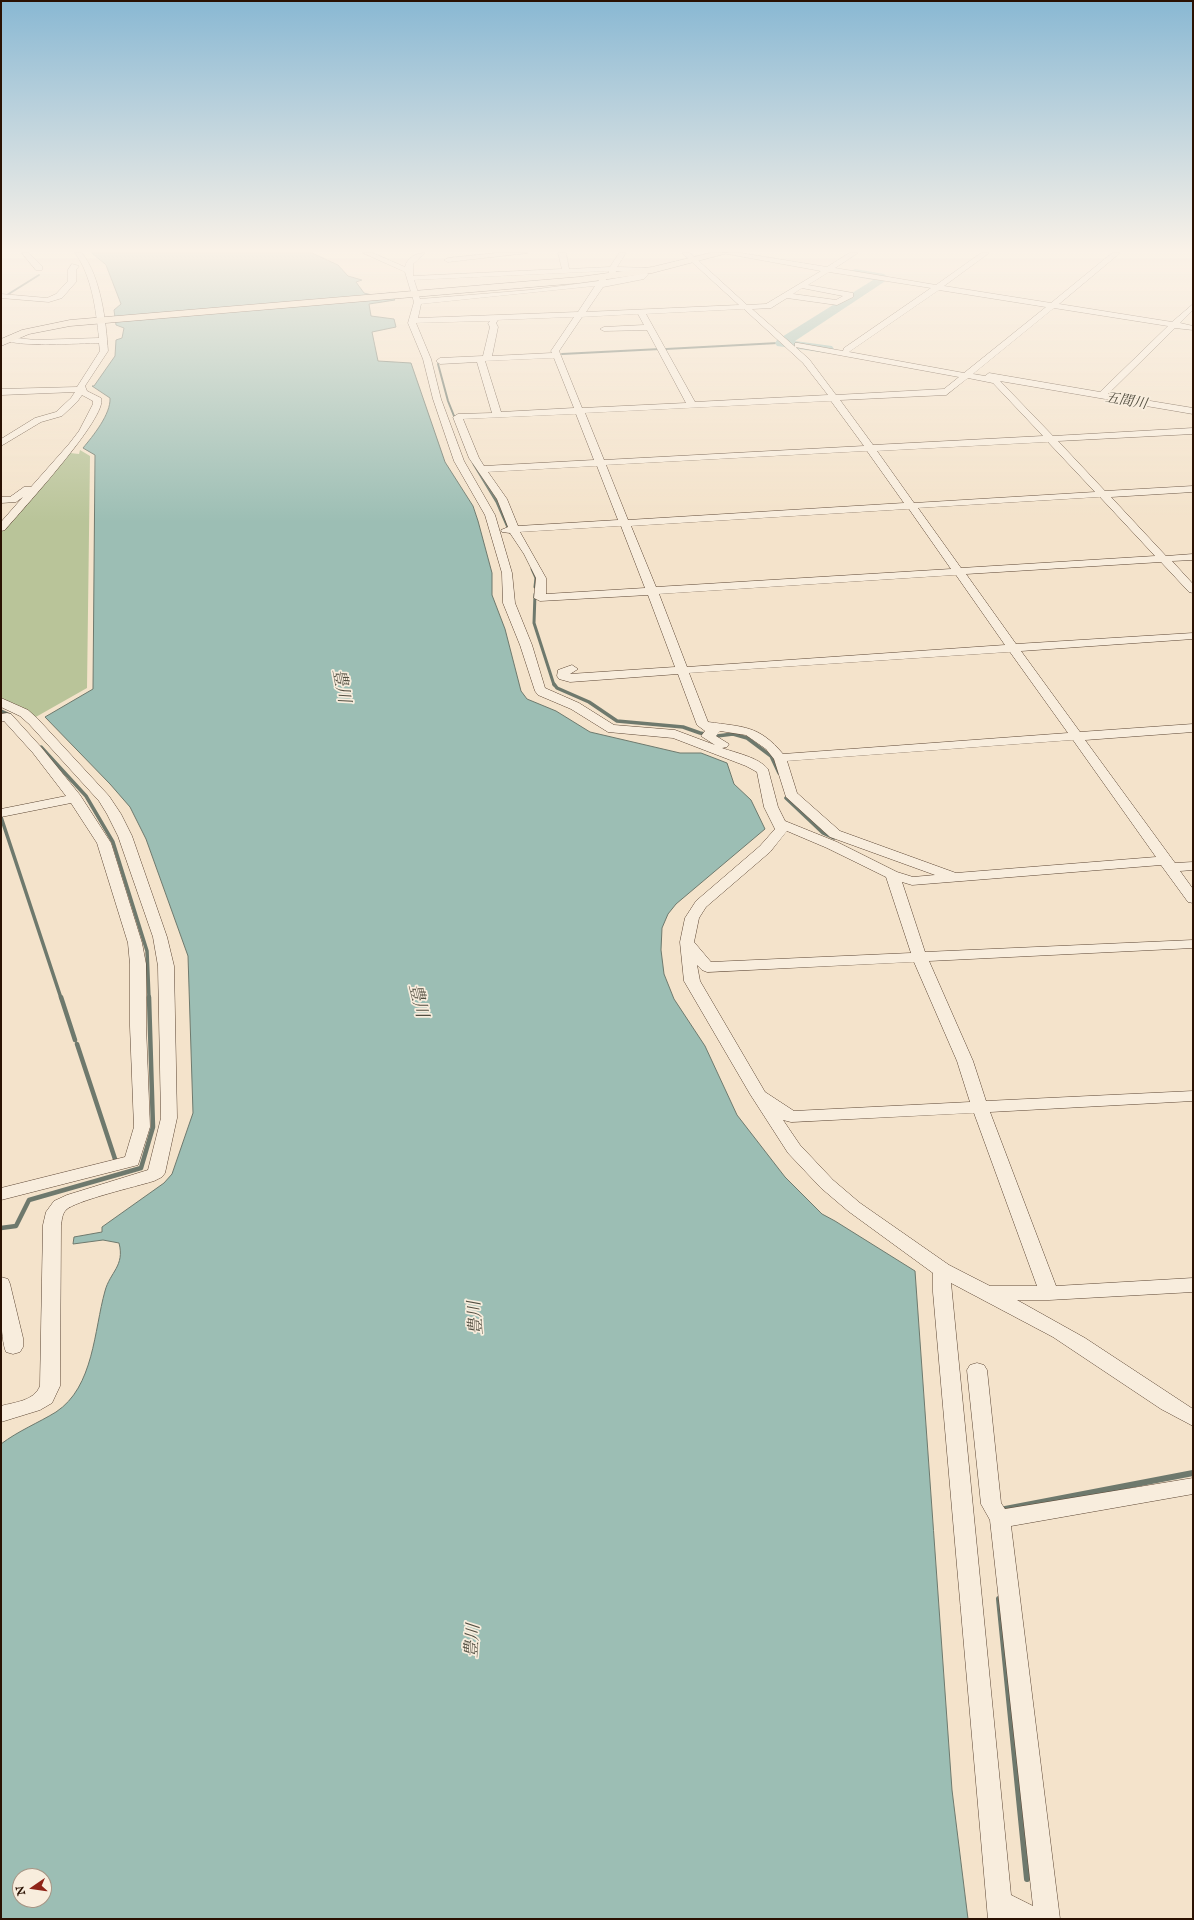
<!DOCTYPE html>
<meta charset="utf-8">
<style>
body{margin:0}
#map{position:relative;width:1194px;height:1920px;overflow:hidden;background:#f4e3cb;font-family:"IM FELL English",serif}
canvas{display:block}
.frame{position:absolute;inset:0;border:2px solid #2a1102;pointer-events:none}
.north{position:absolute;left:12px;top:1868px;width:40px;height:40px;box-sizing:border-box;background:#f8eddd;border:1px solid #a69585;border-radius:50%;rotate:257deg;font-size:11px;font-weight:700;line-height:16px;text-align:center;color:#2a1102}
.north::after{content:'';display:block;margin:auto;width:14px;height:18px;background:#8f2418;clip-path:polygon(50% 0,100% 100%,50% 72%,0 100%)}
</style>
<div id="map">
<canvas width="1194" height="1920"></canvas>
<div class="frame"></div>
<div class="north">N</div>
</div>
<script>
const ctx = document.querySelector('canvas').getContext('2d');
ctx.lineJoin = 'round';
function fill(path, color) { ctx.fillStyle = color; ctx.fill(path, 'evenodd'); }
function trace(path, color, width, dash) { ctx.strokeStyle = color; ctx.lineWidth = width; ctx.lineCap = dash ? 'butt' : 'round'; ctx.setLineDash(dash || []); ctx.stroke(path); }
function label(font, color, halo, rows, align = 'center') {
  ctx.font = font + ' "IM FELL English","Noto Serif JP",serif'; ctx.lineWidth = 3.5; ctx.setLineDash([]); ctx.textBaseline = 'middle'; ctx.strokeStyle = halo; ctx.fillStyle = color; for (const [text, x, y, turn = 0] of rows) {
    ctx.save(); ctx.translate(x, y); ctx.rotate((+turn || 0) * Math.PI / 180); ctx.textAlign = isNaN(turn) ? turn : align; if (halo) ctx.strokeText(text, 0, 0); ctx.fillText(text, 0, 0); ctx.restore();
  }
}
const green = new Path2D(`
 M80 450 90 456 87 688 34 718 22 707 1 698V532L70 453 79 454Z`);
const water = new Path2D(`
 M92 253H312L338 265 348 276 362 280 356 282 364 293 372 295 390 293 395 300 369 304 371 316 394 319 396 327 372 332 378 361 411 363 445 462 473 506 478 521 492 573V595L505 629 521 691 527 699 556 711 590 732 680 753H701L727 763 734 784 751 800 765 829 676 904 668 914 662 928 661 950 664 974 674 999 705 1046 737 1115 785 1177 822 1214 835 1221 915 1271 952 1790 968 1919H1V1444C18 1431 38 1423 56 1412 94 1387 94 1330 105 1291 110 1272 125 1266 119 1243L103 1240 73 1244 74 1237 102 1232V1227L164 1183 172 1174 193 1113 188 956 146 839 130 807 110 784 45 717 93 689 95 455 83 448C93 436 111 414 110 398L92 386H94L115 356 116 340 122 338 124 328 116 325 114 310 121 304 106 265ZM20 1876H44V1900H20Z`);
const streamFar4 = new Path2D(`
 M7 295 39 275
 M666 349 778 343
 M562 354 660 349
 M438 364 448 401 456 421`);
const streamFar3 = new Path2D(`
 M474 464 497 502 510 532
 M532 569 536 578 535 587
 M535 594 534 623 554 685`);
const streamFar2 = new Path2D(`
 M554 684 557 688 589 702 617 721 683 727 700 733 717 736 733 734 747 738 771 756 779 773
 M1 711 10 715
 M41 747 86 796 113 842 147 951 149 998
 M786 798 823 833 834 838
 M1 817 61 998`);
const streamFar1 = new Path2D(`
 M61 997 75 1040
 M77 1044 116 1162
 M1 1228 16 1226 29 1200 141 1168 153 1127 149 997`);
const stream = new Path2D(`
 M1000 1510 1193 1473
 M999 1599 1027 1879`);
const river = new Path2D(`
 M855 269 884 274 890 278 795 341 832 346 834 349 832 352 827 353 777 346 775 343 777 340 873 280 851 276 849 273Z`);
const minor = new Path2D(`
 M22 253H29L42 266V270H36Z
 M75 253H82C101 277 106 322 108 351L85 386 87 391 101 398C109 416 20 512 5 530L1 531V522L23 497 16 502 1 503V497H10L24 487H31L69 444 79 431 93 404V401L82 395 77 402 62 416 41 422 1 446V439L35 418 56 412 71 398 75 392 1 395V389L77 387 100 351 99 343C82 343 14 348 4 339L8 337 35 340 99 338C96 310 92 276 75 253Z
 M363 253H373L405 267C407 257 417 253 425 253L413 264V276L562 269 558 253H566L569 269 610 267 619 253H626L617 267 652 268 656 270 647 272 648 275 644 279 603 287 586 312 739 305 682 253H690L747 305 766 304 821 271 722 253H741L827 267 849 253H858L835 268 936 285 981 253H989L944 286 1051 303 1112 253H1120L1059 304 1172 322 1193 304V310L1180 323 1193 326V330L1175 328 1108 394 1193 408V414L1000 381 1053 436 1193 428V434L1058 441 1105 491 1193 486V492L1111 497 1166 556 1193 554V560L1172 561 1193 584V593L1189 592 1161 562 966 574 1016 644 1193 633V639L1021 651 1080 732 1193 724V732L1085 740 1175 863 1193 862V870L1180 871 1193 889V903L1188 902 1161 865 912 885 902 882 925 952 1193 940V948L929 961 973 1061 986 1101 1193 1091V1101L990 1112 1056 1286 1193 1278V1292L1049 1300H1017L1085 1338 1193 1409V1426L1161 1409 1053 1337 951 1283 1011 1895 1033 1906 990 1520 981 1504 967 1370 970 1365 977 1363 984 1365 987 1370 1001 1503 1005 1509 1193 1478V1494L1011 1526 1060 1919H988L933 1292V1273L848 1211 821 1188 788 1153 750 1094 684 981 680 942 685 918 696 901 760 846 775 829 764 807 757 772 746 766 673 738 608 732 571 709 538 695 535 691 520 645 503 603 502 573 485 515 454 461 433 399 423 359 408 323 414 302 405 272ZM609 271 608 275 612 277H615L616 271 640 272V274L606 280 605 276H602L598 278 599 281 530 290 420 299 414 280ZM829 272 931 288 844 348 843 351 798 343H795V347L959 377 944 389 836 395 809 359 752 309 771 308 787 298 837 305 853 297V293L808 285ZM595 286 578 312 418 318 421 304ZM802 288 843 296 836 300 793 294ZM939 290 1046 307 964 373 849 352ZM1054 308 1168 326 1100 392 989 373 985 376 973 374ZM744 309 803 363 828 395 695 402 646 314ZM638 314 644 325 604 327 600 329 604 331 647 330 686 403 582 408 559 351 582 317ZM574 317 551 351 552 353 492 356 498 327 496 323 498 320ZM490 321 488 323 490 327 483 356 440 358 436 361 440 364 477 362 492 413 458 414 453 417 469 458 497 499 508 527 501 530 502 532 510 533 524 554 536 578 534 598 540 601 648 595 675 667 570 674 578 669 572 665 558 670 557 676 559 679 570 682 678 674 697 725 705 731 701 736 715 745 675 730 614 725 579 703 545 688 532 645 515 603 512 573 495 515 464 461 441 399 431 359 416 323ZM554 358 574 408 501 412 485 361ZM968 378 993 383 1043 436 873 445 840 400 946 395ZM831 401 864 446 604 460 585 413ZM576 414 594 460 484 466 479 458 463 419ZM1048 442 1095 492 914 503 877 451ZM867 451 904 503 628 520 606 465ZM597 466 618 520 518 526 507 499 488 472ZM1100 497 1155 556 961 568 918 508ZM909 509 951 569 656 587 631 526ZM621 526 645 588 546 594V578L520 532ZM956 575 1005 645 687 667 659 594ZM1010 652 1068 733 783 754C759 725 743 727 708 722L689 673ZM720 731 746 735 766 749 774 759 786 797 830 837 935 875 913 877 897 872 837 842 785 821 778 807 768 769C758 757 736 753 722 748L727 747 729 744 716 736ZM1073 740 1156 857 956 873 840 831 797 793 787 761ZM787 831 827 848 886 877 911 953 711 962 694 942 699 918 706 907 770 852ZM914 962 957 1061 970 1102 794 1111 765 1092 700 981 697 965 702 970 707 972ZM974 1113 1037 1286H990L949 1265 860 1203 833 1180 800 1145 783 1120 791 1122Z
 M496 253H528L448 262 444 260 448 258Z
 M72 264 79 266 76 270V282L62 298 49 302 1 298V294L47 298 56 294 68 281V270Z
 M1 698 28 710 37 718 109 796 121 814 132 836 167 937 174 966 177 1118 165 1173 162 1177 154 1181C138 1186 74 1201 66 1210 62 1214 62 1220 61 1225L60 1386 52 1403 40 1410 1 1422V1406C15 1402 34 1401 40 1386L43 1225 46 1212 54 1201 67 1195 148 1170 161 1118 158 966 153 937 118 836 107 814 99 801 29 724 20 716 1 707Z
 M7 713 11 714 41 747 80 795 111 843 142 943 146 964V1026L150 1127 138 1165 1 1200V1188L125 1157 134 1127 130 1026V964L128 943 97 843 71 803 1 817V809L66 796 33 753 4 721 1 722V714Z
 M1 1277 8 1279 10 1284 23 1338V1347L20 1352 13 1354 6 1352C0 1338 1 1295 1 1277Z`);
const major = new Path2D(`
 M710 253H728L652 273 579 283 70 326 29 334 1 346V339L22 330 70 320 579 277 652 267Z`);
const farWaternames = [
 ["五間川",1126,402,10]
];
const waterNames = [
 ["豊川",340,686,79],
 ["豊川",417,1001,76],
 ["豊川",477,1318,-94],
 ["豊川",474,1641,-86]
];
fill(green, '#b9c499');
fill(water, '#9cbeb4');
trace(water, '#6e796d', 1);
trace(streamFar4, '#6e796d', 2);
trace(streamFar3, '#6e796d', 3);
trace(streamFar2, '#6e796d', 3.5);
trace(streamFar1, '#6e796d', 4.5);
trace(stream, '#6e796d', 6);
fill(river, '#9cbeb4');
trace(minor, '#5c4634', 1);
trace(major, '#2a1102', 1);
fill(minor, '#f8eddd');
fill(major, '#f4e3cb');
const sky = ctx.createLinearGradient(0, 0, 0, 522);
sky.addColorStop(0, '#89b8d3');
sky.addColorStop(0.48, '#faf2e8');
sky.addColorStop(1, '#faf2e800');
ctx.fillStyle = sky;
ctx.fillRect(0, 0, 1194, 522);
label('italic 14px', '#524e40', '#f8eddd', farWaternames);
label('italic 17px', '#524e40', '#f8eddd', waterNames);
</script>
